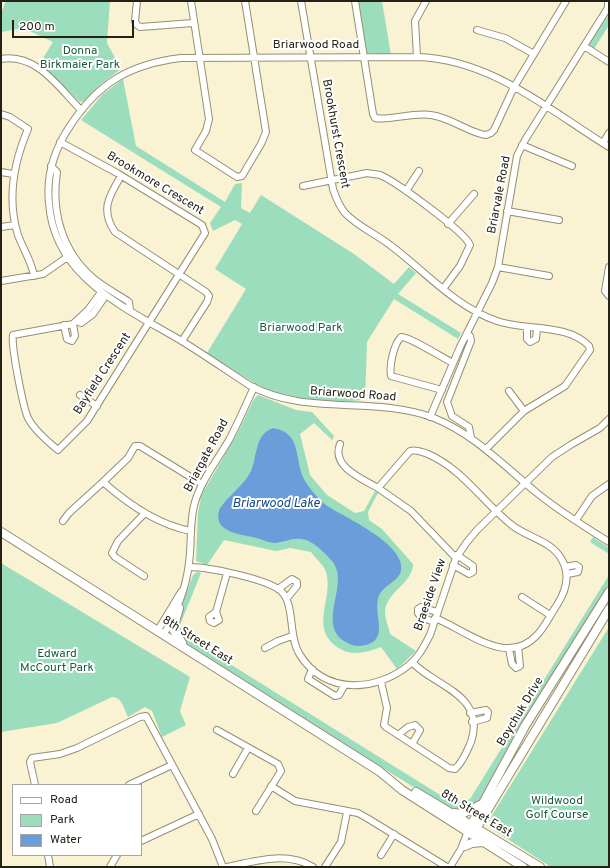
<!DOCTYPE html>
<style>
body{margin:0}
#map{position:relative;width:610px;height:868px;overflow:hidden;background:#f9f3d3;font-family:Overpass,sans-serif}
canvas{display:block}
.frame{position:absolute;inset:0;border:2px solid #242116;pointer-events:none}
.legend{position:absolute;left:12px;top:784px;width:130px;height:72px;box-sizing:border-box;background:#fff;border:1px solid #a7a6a2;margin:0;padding:5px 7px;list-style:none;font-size:12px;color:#242116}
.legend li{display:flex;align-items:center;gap:8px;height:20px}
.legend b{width:20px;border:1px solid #a7a6a2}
.scale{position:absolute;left:12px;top:20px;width:122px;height:18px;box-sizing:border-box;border:2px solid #242116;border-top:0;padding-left:5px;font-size:12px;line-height:14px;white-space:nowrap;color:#242116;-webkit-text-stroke:3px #fff;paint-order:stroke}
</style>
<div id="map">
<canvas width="610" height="868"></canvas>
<div class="frame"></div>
<ul class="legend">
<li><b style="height:5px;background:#fff"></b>Road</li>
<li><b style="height:11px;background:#9cddbd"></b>Park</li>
<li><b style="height:11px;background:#6a9dd9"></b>Water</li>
</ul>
<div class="scale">200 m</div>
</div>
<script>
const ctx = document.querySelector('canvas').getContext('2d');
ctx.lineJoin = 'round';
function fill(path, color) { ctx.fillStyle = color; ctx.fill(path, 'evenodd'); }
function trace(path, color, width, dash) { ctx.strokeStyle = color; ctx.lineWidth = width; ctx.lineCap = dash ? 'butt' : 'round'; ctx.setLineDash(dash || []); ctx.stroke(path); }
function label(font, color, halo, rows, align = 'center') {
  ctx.font = font + ' Overpass,sans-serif'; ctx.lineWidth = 4; ctx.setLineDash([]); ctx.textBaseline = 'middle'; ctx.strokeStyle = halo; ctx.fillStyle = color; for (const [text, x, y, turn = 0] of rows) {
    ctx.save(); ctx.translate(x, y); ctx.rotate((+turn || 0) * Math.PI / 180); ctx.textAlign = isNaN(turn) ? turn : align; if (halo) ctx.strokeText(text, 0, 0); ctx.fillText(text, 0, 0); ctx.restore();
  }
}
const green = new Path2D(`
 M6 1H110L107 43 121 69 101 84 85 101 80 102 40 63 53 42 23 28 1 32V13Z
 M358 1H382L391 55 367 53Z
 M609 14V25L594 49 589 44 590 42Z
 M123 79 136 146 225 202 235 184 242 183 241 208 250 213 261 195 354 254 394 284 409 267 416 273 398 294 461 333 458 339 394 299 367 342 365 400C335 402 302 403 273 392 250 382 228 366 207 353L246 289 215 269 242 224 235 220 213 231 210 223 221 207 81 120 103 94Z
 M258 395 296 410 312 412 334 436 332 440 314 423 300 434 310 475 327 495 355 513 364 511 375 491 378 493 368 512 369 520 382 529 413 564C413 583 386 592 385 612 385 619 389 628 390 634L416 651 397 669 381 647C366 653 351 657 337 647 309 627 334 598 326 572 324 565 315 558 311 552L290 548 276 551 224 540 207 565 196 561 198 512 202 494 237 434 254 399Z
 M593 537 609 548V554L590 542Z
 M1 563 190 677 180 711 186 725 162 737 152 711 145 707 128 717C124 709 122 697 112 697L57 723 1 732Z
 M197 572 201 573 180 625 185 636 453 803 470 799 609 575V588L520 730 481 799 467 810H457L441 804 216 665 184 643 179 638 175 624 193 575Z
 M609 627V867H551L492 829 489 820Z`);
const water = new Path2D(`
 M273 428C305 433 292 463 307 484 312 491 319 500 326 505 343 517 407 544 401 571 398 581 387 584 381 592 368 610 396 643 359 646 354 646 349 644 344 641 316 622 352 582 331 560 325 553 315 543 306 540 294 536 286 542 274 543 268 543 262 539 256 538 242 534 213 533 219 511 222 501 244 486 251 471 258 455 254 435 273 428Z`);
const minor = new Path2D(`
 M137 1 135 21 137 25 140 27 193 23
 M191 1 209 119 206 131 195 150 237 177 242 176 261 144 266 132 245 1
 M301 1 333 189C336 198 339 206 345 213 357 226 376 234 390 245 425 271 454 306 497 321 525 331 567 323 589 346L590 350 565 386 524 411 486 449
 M355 1 373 114 375 118C388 121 414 112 431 115 452 118 469 133 486 135L491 133 494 130 514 87 566 1
 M477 30 505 38 534 54
 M584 46 609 62
 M417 57 415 21 426 1
 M1 59C37 53 59 88 81 110
 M1 114 10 117 28 129C14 162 7 200 18 235 23 249 32 262 34 276
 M60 142 117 173 202 225 205 233 87 421 58 450C47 441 34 430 28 418 23 407 11 346 13 335L73 324 88 310 101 292
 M603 143 609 133
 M522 145 572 166
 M609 147C549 110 491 59 417 57L181 58C130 64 98 83 70 126 54 150 46 175 49 203 54 277 124 307 180 340 203 354 226 370 249 385 307 417 373 395 434 418 474 434 504 466 537 493 559 511 585 527 609 542
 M51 166 57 172C51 212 62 251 93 278 104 287 117 294 129 302L130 310
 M1 172 13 174
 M121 176C109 196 100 210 115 232L206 292 209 296 207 302 182 341
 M303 186 367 173C371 174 376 174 380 175 395 181 464 231 470 245L460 266 443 289
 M406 191 419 171
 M507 211 559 220
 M448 224 474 194
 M1 227 15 225
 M498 267 549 276
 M609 267 605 291 609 296
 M1 281 43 274 66 258
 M77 321 81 323 93 314 106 295
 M64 325 67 339 72 341 75 336 73 324
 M527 328V339L530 342 536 339 537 329
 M466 335 470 336 471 341 447 402 452 416 469 427 471 438
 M442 390 391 376C389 365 394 344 401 337 408 336 443 358 453 363
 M509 391 524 411
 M80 395 97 406
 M430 417 460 347 492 283 498 267 517 156 525 140 609 6
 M340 444C331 467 363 479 378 488
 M576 520 592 496 609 484
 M63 521 69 513 103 482
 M191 531C158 525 128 504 103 482L128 458 135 446H140L202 484
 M453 565 469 574 473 572V566L457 555
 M189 567C208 567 269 579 282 592 295 606 288 636 300 655 325 695 376 692 409 665 419 657 424 646 430 635L456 558 467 542 477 530 552 457 572 444 600 428 609 419
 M565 567 576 565 579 567 578 572 567 574
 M144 576 115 557 112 553 118 541 145 513
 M278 589 292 579 297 582V586L287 598
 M522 597 550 615
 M216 612 219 620 214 623 210 621 209 617 216 612 227 573
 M435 618C466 630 507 668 537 635 545 627 550 615 557 605 566 591 571 576 562 560 552 541 529 538 513 526 483 503 464 470 428 454 422 452 416 449 410 451L378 488 411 511 456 558
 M434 622 421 617 418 613V609L421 607 437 612
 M158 630 181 592
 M164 634C177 611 186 589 189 563 192 543 189 521 195 502 202 479 217 461 229 440 238 423 246 405 254 387
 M265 648 278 641 292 636
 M509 649 512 664 516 668 520 666 518 647
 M312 669 308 679 335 696 339 695 344 686
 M381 682 387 708 384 725 386 727 449 768 455 769C463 762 467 751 471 742 487 694 433 686 412 662
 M470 713 486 710 488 712 487 718 472 722
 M217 730 278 764 281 771 256 811
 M398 735 408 727 415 725 420 730 412 744
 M233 774 248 748
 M35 785 30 762 32 758 60 754 77 748 140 717 146 716 212 839 223 867
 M129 785 172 765
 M271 786 295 801 358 813 367 818 447 867
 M141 841 199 814
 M48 855 50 867
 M381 855 394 834
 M110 867 117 855
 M227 867C255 861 287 851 313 867
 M325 867 341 842 347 812
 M450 867 461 849 468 831`);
const major = new Path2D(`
 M609 6V1
 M1 532 379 771 402 790 523 867
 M179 608 173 629 182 643
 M416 792 540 867
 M454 813 462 814 482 804
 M468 831 525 726 609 592
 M473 834 609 609
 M465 846 472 843 483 842`);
const streetNames = [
 ["Briarwood Road",316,46],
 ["Brookhurst Crescent",335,134,80],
 ["Brookmore Crescent",155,184,31],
 ["Briarvale Road",500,195,-79],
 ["Bayfield Crescent",103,374,-57],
 ["Briarwood Road",353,395,4],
 ["Briargate Road",207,456,-62],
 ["Braeside View",431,595,-71],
 ["8th Street East",197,641,32],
 ["Boychuk Drive",521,712,-59],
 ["8th Street East",476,814,31]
];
const parkNames = [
 ["Donna",80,52],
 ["Birkmaier Park",80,66],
 ["Briarwood Park",301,329],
 ["Edward",57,655],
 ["McCourt Park",57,669],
 ["Wildwood",557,802],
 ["Golf Course",557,816]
];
const waterNames = [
 ["Briarwood Lake",276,504]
];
fill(green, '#9cddbd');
fill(water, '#6a9dd9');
trace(minor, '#958f72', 8);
trace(major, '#958f72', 10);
trace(minor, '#fff', 6);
trace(major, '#fff', 8);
label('12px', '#242116', '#fff', streetNames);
label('12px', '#185c41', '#fff', parkNames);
label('italic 13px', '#134880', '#fff', waterNames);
</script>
